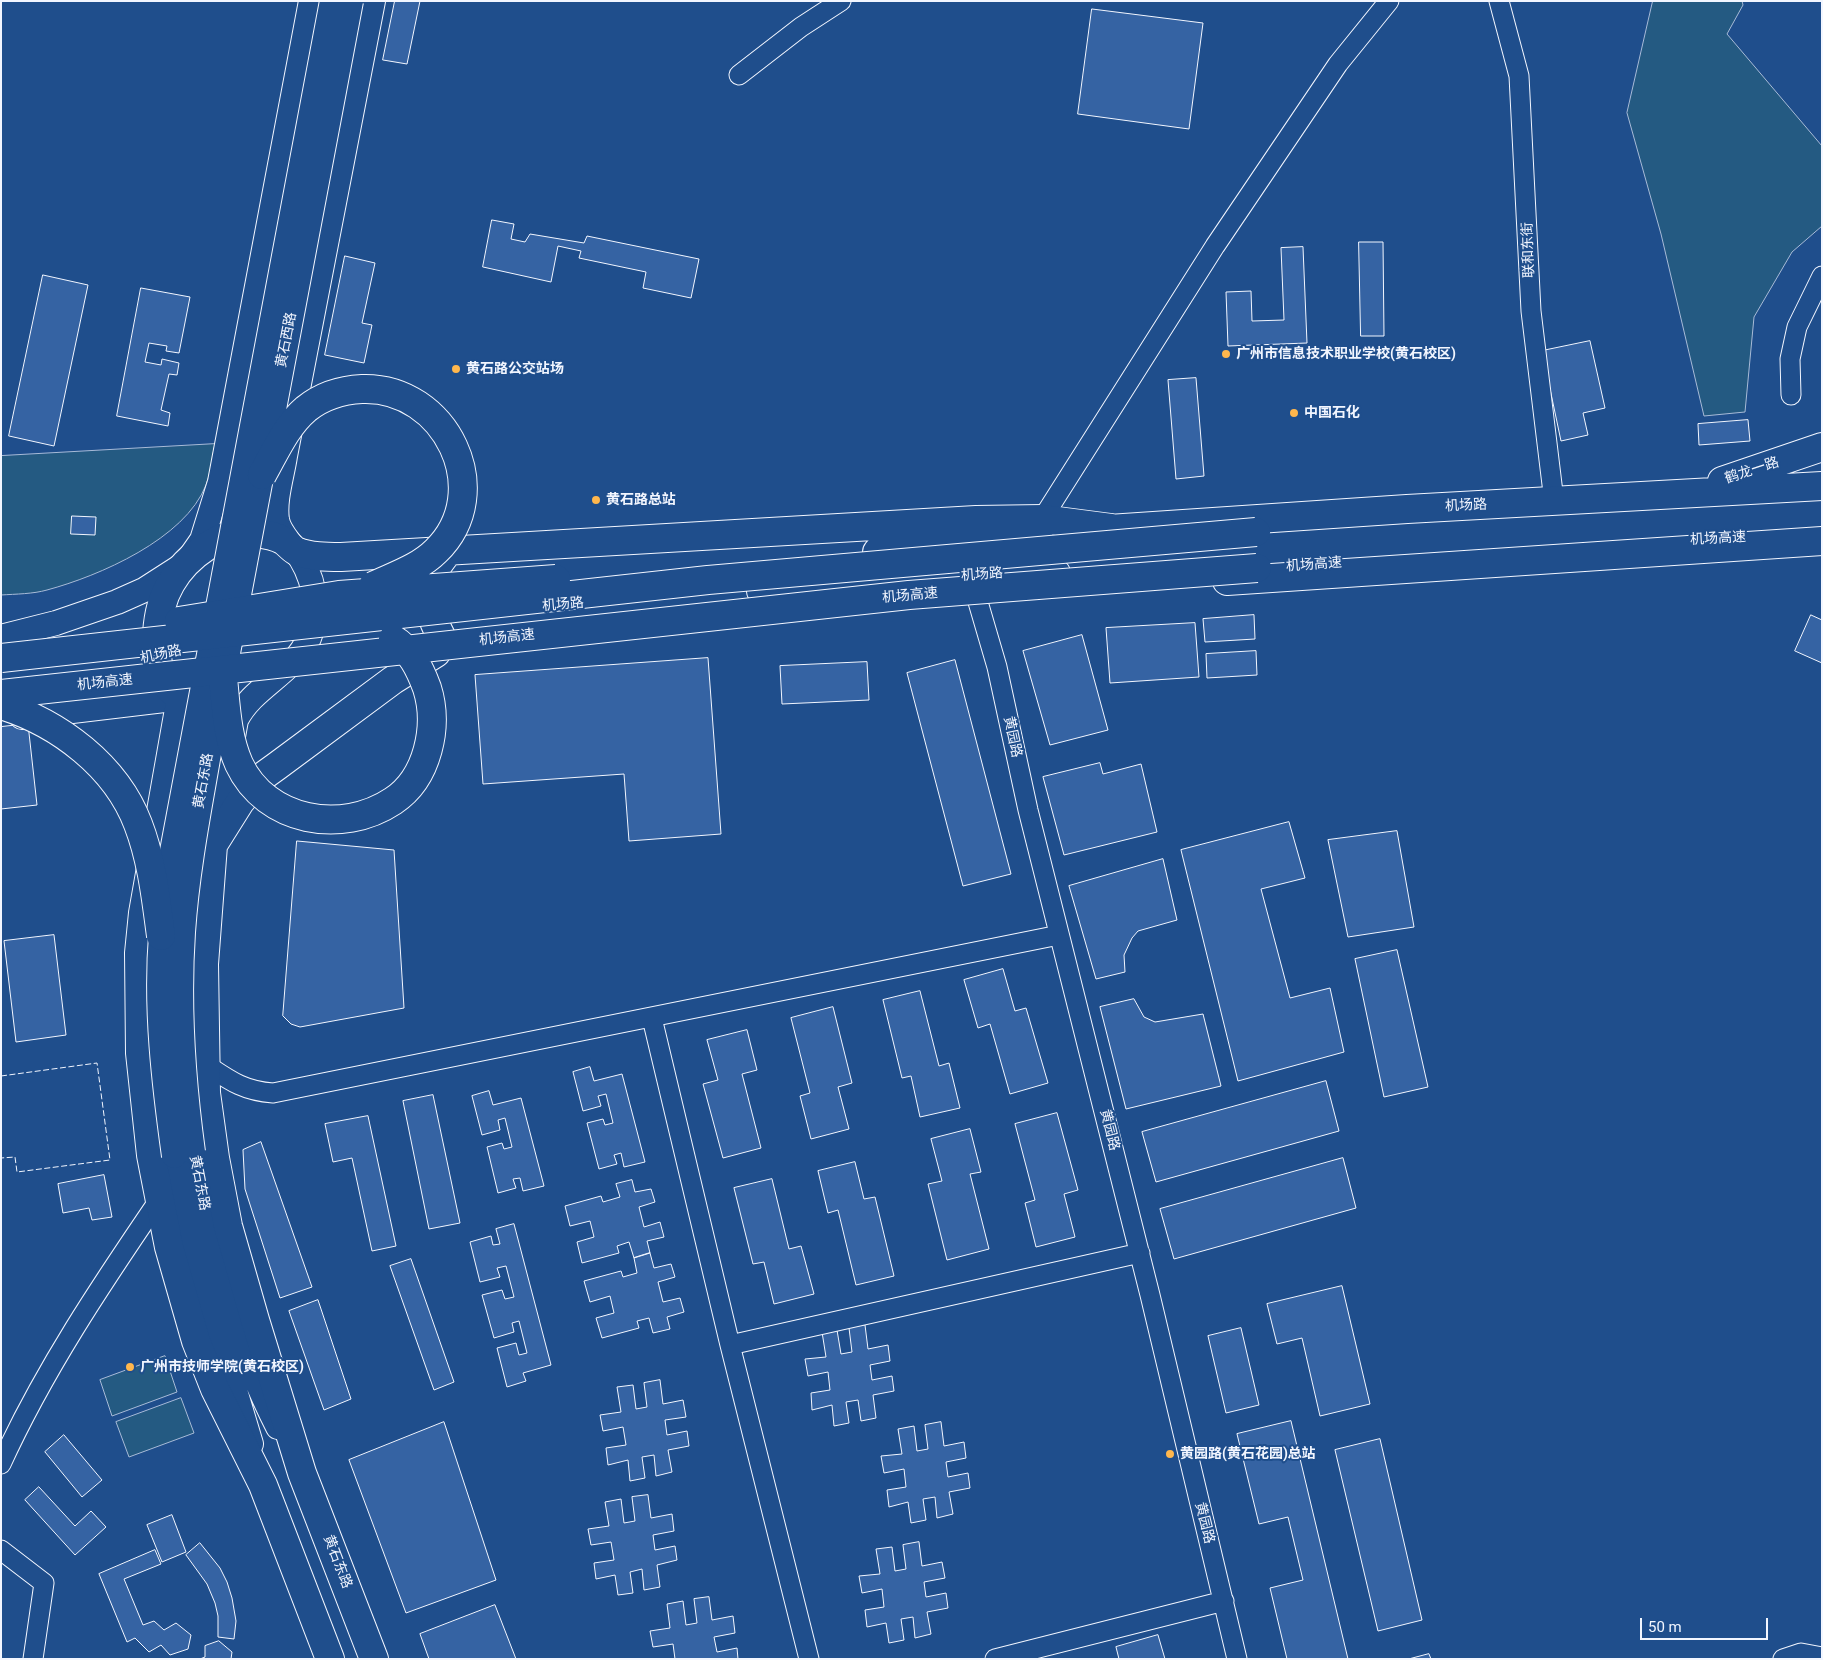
<!DOCTYPE html>
<meta charset="utf-8">
<style>
body{margin:0}
#map{position:relative;width:1823px;height:1660px;overflow:hidden;background:#1f4e8c;font-family:Roboto,sans-serif}
canvas{display:block}
.frame{position:absolute;inset:0;border:2px solid #f2f6ff;pointer-events:none}
.scale{position:absolute;left:1640px;top:1618px;width:128px;height:22px;box-sizing:border-box;border:2px solid #f2f6ff;border-top:0;padding-left:6px;font-size:15px;line-height:18px;white-space:nowrap;color:#f2f6ff;-webkit-text-stroke:4px #1f4e8c;paint-order:stroke}
</style>
<div id="map">
<canvas width="1823" height="1660"></canvas>
<div class="frame"></div>
<div class="scale">50 m</div>
</div>
<script>
const ctx = document.querySelector('canvas').getContext('2d');
ctx.lineJoin = 'round';
function fill(path, color) { ctx.fillStyle = color; ctx.fill(path, 'evenodd'); }
function trace(path, color, width, dash) { ctx.strokeStyle = color; ctx.lineWidth = width; ctx.lineCap = dash ? 'butt' : 'round'; ctx.setLineDash(dash || []); ctx.stroke(path); }
function label(font, color, halo, rows, align = 'center') {
  ctx.font = font + ' Roboto,"Noto Sans SC",sans-serif'; ctx.lineWidth = 4; ctx.setLineDash([]); ctx.textBaseline = 'middle'; ctx.strokeStyle = halo; ctx.fillStyle = color; for (const [text, x, y, turn = 0] of rows) {
    ctx.save(); ctx.translate(x, y); ctx.rotate((+turn || 0) * Math.PI / 180); ctx.textAlign = isNaN(turn) ? turn : align; if (halo) ctx.strokeText(text, 0, 0); ctx.fillText(text, 0, 0); ctx.restore();
  }
}
const green = new Path2D(`
 M1653 1H1742L1743 5 1727 34 1822 146V226L1792 252 1754 317 1745 412 1704 416 1661 234 1627 113Z
 M215 444C212 457 211 473 206 485 185 539 99 576 47 590 33 594 16 594 1 595V456Z
 M165 1356 177 1392 112 1416 100 1380Z
 M181 1398 194 1433 129 1457 116 1422Z`);
const building = new Path2D(`
 M395 1H420L407 64 383 60Z
 M1092 9 1203 23 1189 129 1078 114Z
 M492 220 514 224 511 239 525 242 530 234 584 243 587 236 699 259 691 298 643 288 646 272 579 258 581 251 558 246 551 282 483 267Z
 M1359 242H1383L1384 336H1361Z
 M1303 247 1307 343 1228 346 1226 292 1251 291 1252 321 1284 320 1281 248Z
 M345 256 375 263 362 323 372 325 364 363 325 355Z
 M43 275 88 285 54 446 9 436Z
 M141 288 190 297 179 353 166 351 167 346 149 343 145 362 161 365 162 359 179 363 177 375 169 374 161 410 170 413 168 426 117 416Z
 M1590 341 1605 408 1583 413 1588 435 1561 441 1542 351Z
 M1196 378 1204 476 1176 479 1168 380Z
 M1748 420 1750 441 1699 445 1698 424Z
 M72 516 96 517 95 535 71 534Z
 M1254 615 1255 639 1205 642 1203 619Z
 M1811 615 1822 620V663L1795 651Z
 M1195 623 1199 677 1110 683 1106 628Z
 M1082 635 1108 730 1050 745 1023 651Z
 M1256 651 1257 675 1207 678 1206 654Z
 M708 658 721 834 629 841 624 774 483 784 475 675Z
 M955 660 1011 874 963 886 907 673Z
 M867 662 869 700 782 704 780 666Z
 M28 724 37 805 1 809V727Z
 M1100 763 1103 774 1141 764 1157 832 1064 855 1043 777Z
 M1289 822 1305 878 1261 889 1290 998 1330 988 1344 1052 1238 1081 1181 850Z
 M1397 831 1414 927 1348 937 1328 840Z
 M297 841 394 850 404 1008 300 1027 291 1024 283 1016Z
 M1163 859 1177 920 1138 931 1132 938 1124 955 1125 972 1096 979 1069 886Z
 M54 935 66 1035 16 1042 4 941Z
 M1397 950 1428 1087 1384 1097 1355 959Z
 M1003 969 1015 1011 1026 1008 1048 1083 1010 1094 990 1024 978 1028 964 980Z
 M920 991 939 1066 949 1063 960 1108 920 1117 911 1076 902 1078 883 1000Z
 M1134 999 1144 1017 1155 1022 1203 1014 1221 1086 1126 1109 1100 1007Z
 M833 1007 852 1083 838 1087 849 1129 811 1139 800 1096 810 1093 791 1018Z
 M747 1030 757 1070 742 1074 761 1148 723 1158 703 1084 718 1080 707 1040Z
 M590 1067 594 1081 622 1074 645 1162 624 1167 621 1153 614 1155 617 1164 599 1169 587 1123 603 1119 605 1125 613 1123 606 1094 598 1096 601 1106 583 1111 573 1072Z
 M1326 1081 1339 1131 1156 1182 1142 1132Z
 M489 1091 493 1105 521 1098 544 1186 523 1191 520 1178 513 1179 516 1188 498 1193 487 1147 502 1143 504 1149 512 1147 505 1118 498 1120 500 1130 482 1135 472 1096Z
 M433 1095 460 1223 429 1229 403 1101Z
 M1057 1113 1078 1190 1064 1194 1075 1237 1036 1247 1025 1203 1035 1200 1015 1124Z
 M368 1116 396 1246 372 1251 352 1158 333 1162 325 1124Z
 M970 1129 981 1172 970 1174 989 1249 947 1260 928 1184 942 1181 931 1139Z
 M261 1142 312 1287 280 1298 245 1189 243 1150Z
 M1343 1158 1356 1208 1174 1259 1160 1209Z
 M855 1162 864 1199 875 1197 894 1276 856 1285 838 1210 828 1213 818 1171Z
 M104 1175 112 1217 92 1220 89 1208 63 1213 58 1184Z
 M772 1179 789 1249 801 1246 814 1294 774 1304 764 1262 753 1264 734 1188Z
 M632 1180 635 1192 651 1189 655 1202 639 1207 644 1227 660 1222 664 1237 647 1241 650 1253 634 1258 629 1242 617 1246 619 1253 582 1263 577 1242 594 1237 590 1221 570 1226 565 1206 601 1196 603 1202 620 1197 616 1184Z
 M514 1224 551 1365 523 1373 526 1381 507 1387 497 1348 516 1343 519 1355 527 1353 519 1321 512 1323 514 1332 494 1338 482 1295 502 1290 505 1299 514 1297 506 1266 497 1268 500 1277 480 1282 470 1242 491 1236 493 1245 500 1244 496 1229Z
 M650 1253 654 1268 671 1264 675 1277 658 1282 663 1302 680 1298 684 1312 667 1317 670 1329 653 1333 649 1318 637 1321 639 1328 602 1338 596 1318 614 1313 610 1296 590 1302 584 1281 621 1271 623 1277 637 1273 634 1258Z
 M411 1259 454 1382 434 1390 390 1266Z
 M1342 1286 1370 1404 1320 1416 1302 1338 1277 1344 1267 1304Z
 M318 1300 351 1399 324 1410 289 1311Z
 M865 1325 868 1349 888 1345 890 1361 870 1365 872 1380 892 1376 894 1391 873 1395 876 1418 861 1421 858 1400 846 1402 849 1423 834 1426 832 1405 812 1410 811 1393 830 1390 828 1372 808 1376 805 1359 826 1357 822 1332 837 1330 841 1354 852 1352 849 1328Z
 M1241 1328 1259 1405 1226 1413 1208 1336Z
 M660 1380 663 1404 683 1400 686 1417 665 1420 667 1435 687 1431 689 1446 668 1450 672 1472 656 1476 654 1455 642 1457 645 1478 630 1481 628 1460 608 1465 606 1448 626 1445 623 1427 603 1431 600 1415 621 1412 617 1387 633 1385 636 1409 647 1407 644 1383Z
 M1291 1421 1348 1659H1287L1270 1588 1303 1580 1288 1517 1259 1524 1237 1434Z
 M444 1422 496 1580 406 1613 349 1460Z
 M941 1422 944 1446 964 1442 966 1458 946 1462 948 1477 968 1473 970 1488 949 1492 953 1514 937 1518 935 1497 923 1499 926 1520 911 1523 908 1502 889 1507 887 1490 906 1487 904 1469 884 1473 881 1456 902 1454 898 1429 914 1426 917 1451 928 1449 925 1425Z
 M64 1435 102 1480 82 1497 45 1452Z
 M1380 1439 1422 1620 1378 1631 1335 1450Z
 M39 1487 75 1526 91 1511 106 1527 75 1555 25 1500Z
 M648 1495 651 1518 672 1514 674 1531 653 1535 655 1550 675 1546 677 1560 657 1565 660 1587 644 1590 642 1569 630 1572 633 1593 618 1595 615 1575 596 1579 594 1563 614 1560 611 1542 591 1545 588 1529 609 1526 605 1502 621 1499 624 1523 635 1521 632 1497Z
 M172 1515 186 1552 162 1562 147 1525Z
 M919 1542 922 1566 942 1562 945 1578 924 1582 926 1597 946 1593 948 1608 927 1612 931 1634 915 1638 913 1617 901 1619 904 1640 889 1643 886 1623 867 1627 865 1610 884 1607 882 1589 862 1593 859 1576 880 1574 876 1549 892 1547 895 1571 906 1569 903 1545Z
 M200 1543 220 1568 227 1582 232 1598 236 1621 234 1639 218 1637V1616L215 1603 207 1584 186 1555Z
 M155 1550 161 1564 124 1579 143 1625 154 1621 164 1630 176 1623 191 1635 188 1649 170 1655 161 1645 149 1652 135 1638 127 1642 99 1574Z
 M709 1597 712 1620 733 1616 735 1633 714 1637 717 1652 737 1648 738 1659H675L673 1644 653 1647 650 1631 670 1628 667 1604 683 1601 686 1625 697 1623 694 1599Z
 M495 1605 516 1659H429L420 1634Z
 M1158 1635 1165 1659H1119L1116 1647Z
 M219 1641 232 1652 231 1659H200L205 1657V1646Z
 M1429 1654 1431 1659H1409Z`);
const minor = new Path2D(`
 M1499 1 1519 76 1531 311 1554 501
 M739 75 801 27 841 1
 M1791 395 1790 359 1797 327 1822 276
 M1042 519 1215 246 1338 64 1389 1
 M978 602 997 667 1028 810 1150 1295 1237 1659
 M652 1018 730 1345 809 1659
 M205 1064C229 1080 243 1091 273 1093L1059 935
 M730 1345 1140 1253
 M1 1464C44 1370 101 1285 159 1200
 M1 1550 44 1583 33 1659
 M995 1659 1224 1601
 M1783 1659 1801 1653 1822 1657`);
const major = new Path2D(`
 M1 637 56 623 117 602 144 590 186 563 202 540 220 482 311 1
 M22 717 181 698 194 701
 M214 841 236 720C253 686 293 674 309 638 321 608 314 574 294 549 288 540 279 531 277 520 274 500 282 476 285 456L373 1
 M193 1152C209 1246 234 1341 278 1427
 M174 1156 188 1233 251 1444`);
const highway = new Path2D(`
 M1722 481 1822 447
 M1094 530 1407 509 1822 486
 M877 552 1038 535
 M1227 581 1822 541
 M761 591 1002 573H1056
 M445 644C425 607 419 585 448 552
 M330 1659 263 1485 215 1389 196 1341 169 1247 151 1155 140 1053 139 953 143 913 181 698C158 684 155 660 157 634 158 618 162 598 171 583 186 557 223 528 255 533 265 534 276 536 284 541 288 544 292 549 296 551 310 557 327 557 341 557L976 520 1042 519 1111 528
 M374 1659 302 1473 255 1320 228 1226 215 1158 206 1093 204 964 213 845 240 802 259 779 277 766 393 680 436 653`);
const majorBridge = new Path2D(`
 M193 1152C183 1079 178 1006 183 932 187 874 198 816 208 759L351 1
 M174 1156C164 1084 155 1008 161 935 163 910 167 886 170 862L332 1`);
const highwayBridge = new Path2D(`
 M262 475C275 452 286 426 306 409 322 396 342 390 362 389 446 386 497 492 436 551 419 568 394 576 373 586
 M179 621 339 595 556 579
 M1 658 708 580 1256 532
 M223 678C226 708 227 737 239 764 266 822 342 835 393 801 428 778 439 726 427 688 420 669 411 650 393 639
 M1 694 909 595 1257 568
 M1 705C59 723 116 766 138 824 152 860 156 899 161 936`);
const fence = new Path2D(`
 M1 1076 97 1063 110 1160 17 1172 15 1157 1 1158`);
const markers = [
 [1226,354,5,"#ffb74d"],
 [456,369,5,"#ffb74d"],
 [1294,413,5,"#ffb74d"],
 [596,500,5,"#ffb74d"],
 [130,1367,5,"#ffb74d"],
 [1170,1454,5,"#ffb74d"]
];
const streetNames = [
 ["联和东街",1529,250,-92],
 ["黄石西路",287,340,-79],
 ["鹤龙一路",1752,471,-18],
 ["机场路",1466,506,-3],
 ["机场高速",1718,539,-3],
 ["机场高速",1314,565,-4],
 ["机场路",982,575,-4],
 ["机场高速",910,596,-5],
 ["机场路",563,605,-5],
 ["机场高速",507,638,-6],
 ["机场路",161,655,-12],
 ["机场高速",105,683,-6],
 ["黄园路",1012,737,78],
 ["黄石东路",204,781,-80],
 ["黄园路",1109,1130,76],
 ["黄石东路",199,1183,79],
 ["黄园路",1204,1523,76],
 ["黄石东路",337,1562,69]
];
const poiNames = [
 ["广州市信息技术职业学校(黄石校区)",1236,354],
 ["黄石路公交站场",466,369],
 ["中国石化",1304,413],
 ["黄石路总站",606,500],
 ["广州市技师学院(黄石校区)",140,1367],
 ["黄园路(黄石花园)总站",1180,1454]
];
fill(green, '#245a82');
trace(green, '#a8bbd7', 1);
fill(building, '#3563a3');
trace(building, '#f2f6ff', 1);
trace(minor, '#f2f6ff', 21);
trace(major, '#f2f6ff', 26);
trace(highway, '#f2f6ff', 30);
trace(minor, '#1f4e8c', 19);
trace(major, '#1f4e8c', 24);
trace(highway, '#1f4e8c', 28);
trace(majorBridge, '#f2f6ff', 26, []);
trace(highwayBridge, '#f2f6ff', 30, []);
trace(majorBridge, '#1f4e8c', 24);
trace(highwayBridge, '#1f4e8c', 28);
trace(fence, '#f2f6ff', 1, [6, 2.5]);
for (const [x, y, r, color] of markers) { const dot = new Path2D(); dot.arc(x, y, r, 0, 2 * Math.PI); ctx.fillStyle = color; ctx.fill(dot); trace(dot, '#1f4e8c', 2); }
label('14px', '#f2f6ff', '#1f4e8c', streetNames);
label('bold 14px', '#f2f6ff', '#1f4e8c', poiNames, 'left');
</script>
